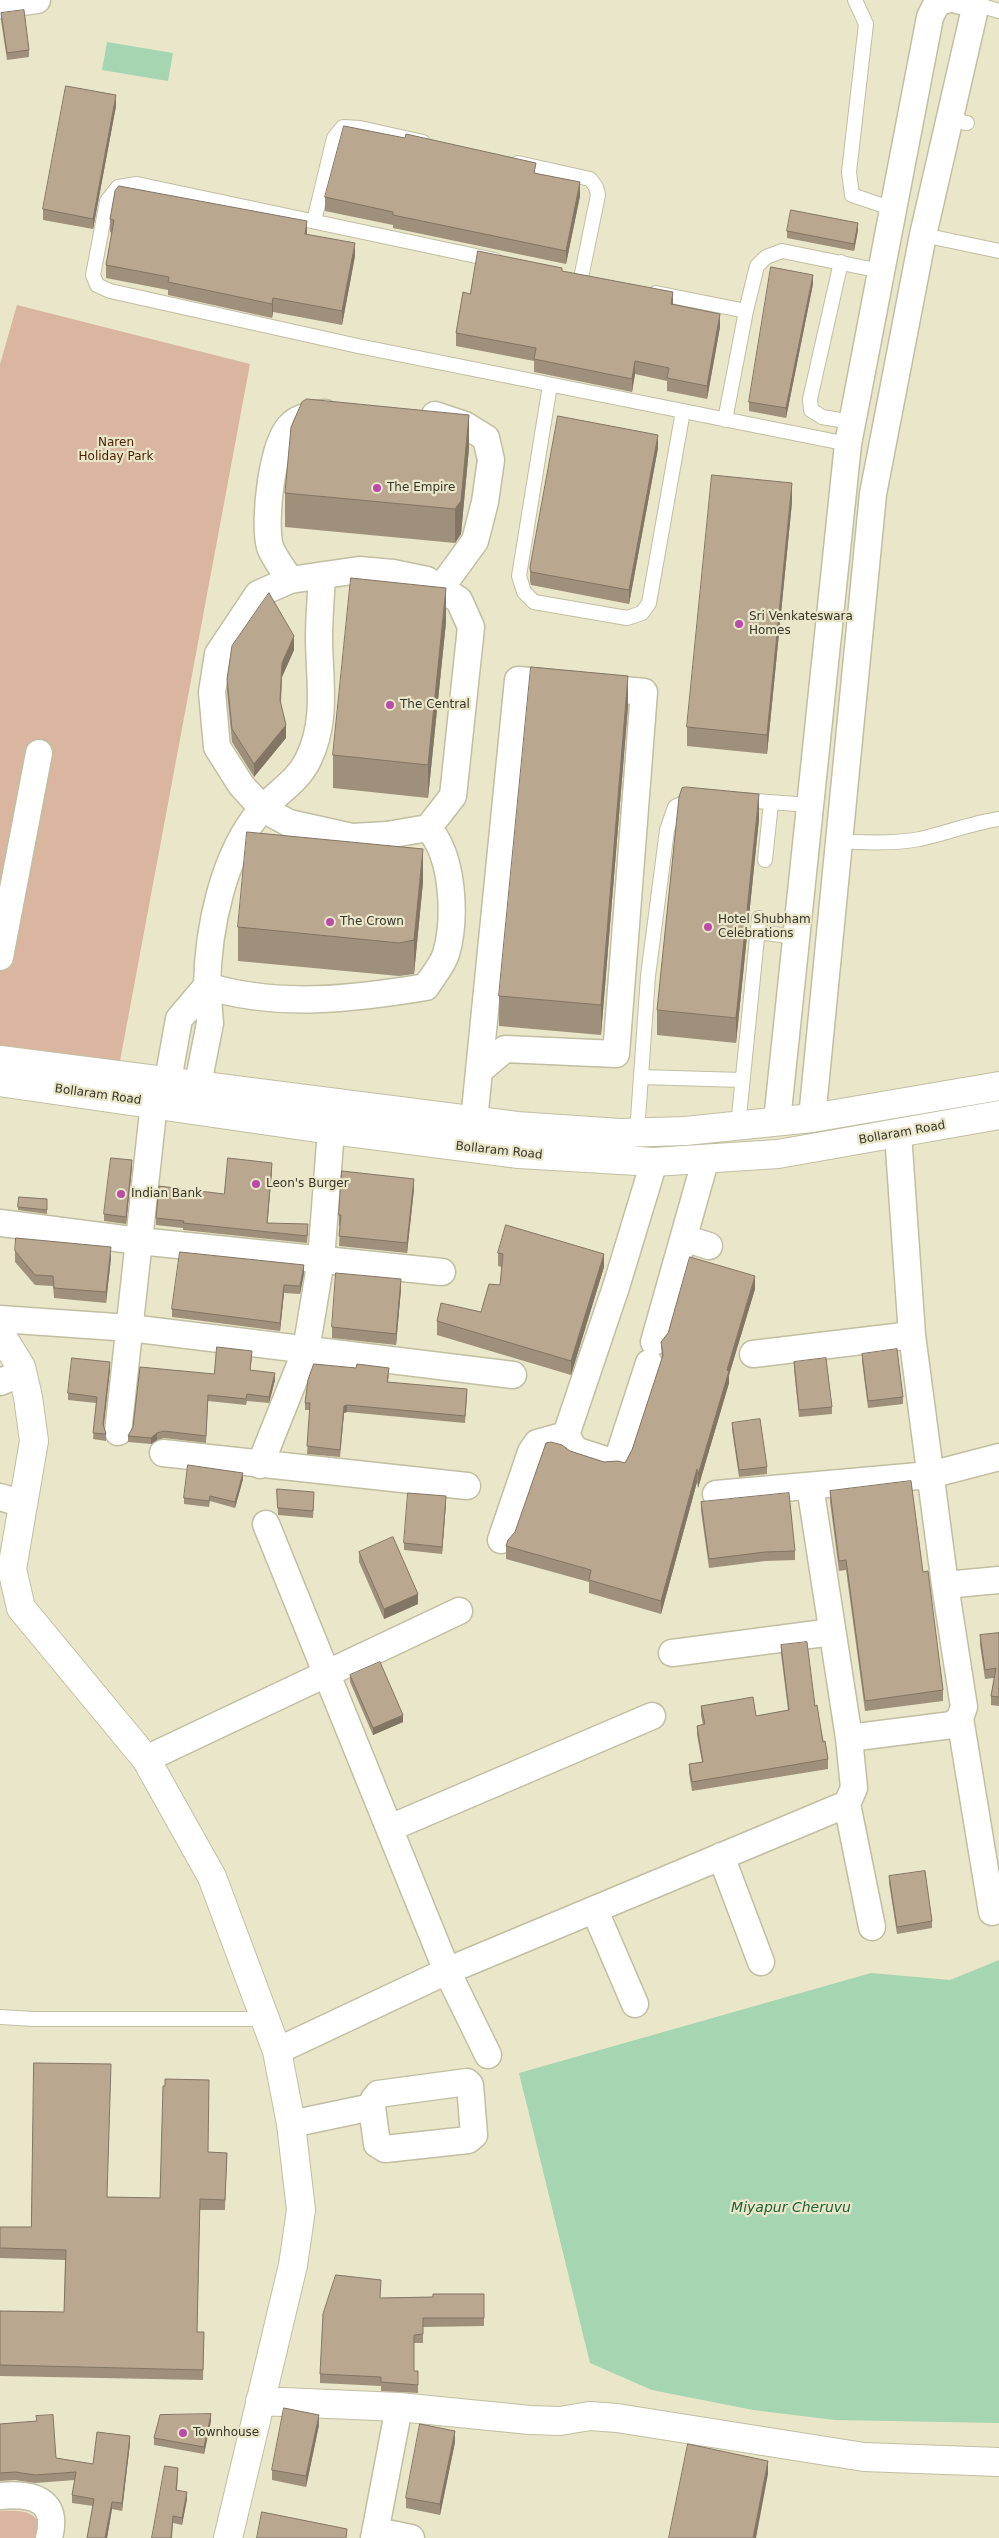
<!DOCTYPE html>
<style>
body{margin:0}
canvas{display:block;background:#eae6c9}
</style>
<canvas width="999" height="2538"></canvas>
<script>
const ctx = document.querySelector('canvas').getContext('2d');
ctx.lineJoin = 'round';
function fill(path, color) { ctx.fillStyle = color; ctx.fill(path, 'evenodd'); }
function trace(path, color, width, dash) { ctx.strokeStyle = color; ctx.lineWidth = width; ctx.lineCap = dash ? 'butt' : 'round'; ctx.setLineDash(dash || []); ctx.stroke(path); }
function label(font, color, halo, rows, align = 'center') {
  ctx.font = font + ' "DejaVu Sans",sans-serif'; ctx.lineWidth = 4.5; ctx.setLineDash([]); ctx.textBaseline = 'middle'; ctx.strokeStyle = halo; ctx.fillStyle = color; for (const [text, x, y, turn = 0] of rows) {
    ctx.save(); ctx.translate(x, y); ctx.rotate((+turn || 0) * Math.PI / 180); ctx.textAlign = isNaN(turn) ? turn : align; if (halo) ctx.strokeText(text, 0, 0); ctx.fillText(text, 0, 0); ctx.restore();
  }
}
const green = new Path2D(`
 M17 305 250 364 120 1061 0 1045V364Z
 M0 2511C25 2510 39 2510 44 2538H0Z`);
const water = new Path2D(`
 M107 42 173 53 168 81 102 70Z
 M999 1960V2423L835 2420 753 2410 652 2390 590 2363 519 2073 871 1973 950 1980Z`);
const service = new Path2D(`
 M855 0 866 24 849 172 852 195 893 209
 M976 4 999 11
 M949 120 967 123
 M518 163 590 179 596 187 598 195 581 278
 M314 221 334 138 343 127 360 128 423 142
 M923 235 999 251
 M495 260 137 184 118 187 107 201 93 275 97 285 110 291 358 346 848 444
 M841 262 810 399 811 410 822 417 852 422
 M656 293 746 311 757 266 766 257 782 251 881 271
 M550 385 519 576 524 592 534 602 627 618 642 613 649 603 683 411
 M725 420 746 311
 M742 800 810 805
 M839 841C866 843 893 844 920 839 947 833 972 823 999 819
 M765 860 771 803
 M758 932 796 937
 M641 1077 742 1080
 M738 1126 759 918
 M637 1133 648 976 667 830 675 807 693 798
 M0 2017 34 2019H266`);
const minor = new Path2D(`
 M0 5 37 0
 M435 415 465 425 486 438 491 460 485 502 475 541 440 589
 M359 570 393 573 427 580 459 600 471 627 453 796 428 828 387 835 352 837 289 823 263 809 241 785 217 747 212 692 218 654 258 594 290 580Z
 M322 576C321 596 319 617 319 637 319 679 328 720 308 760 298 781 278 792 262 809 223 853 208 929 207 986 277 1008 354 999 426 987 432 977 442 966 446 954 456 919 454 856 428 828
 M290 580C284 570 274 558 270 547 263 522 272 440 292 424 301 416 314 414 325 413
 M0 957 39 753
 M168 1080 179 1019 207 986 210 1023 198 1084
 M812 1118 873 494 923 235 976 4 957 0
 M474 1121 518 680 644 692 616 1054 505 1049 479 1071
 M777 1121 848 444 930 17 937 3 946 0
 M898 1134 912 1335 945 1585 964 1707 960 1718 992 1912
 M0 1223 139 1241 442 1272
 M684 1238 709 1246
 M0 1319 130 1328 513 1375
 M654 1342 706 1158
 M753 1354 912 1335
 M649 1363 618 1458 609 1461 575 1450 566 1435 616 1287 654 1162
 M0 1382 22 1373
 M118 1432 154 1103
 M163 1453 467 1486
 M260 1465 306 1350 321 1260 331 1130
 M716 1494 930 1475 999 1457
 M0 1497 23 1504
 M266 1524 447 1971 488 2055
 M501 1540 531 1452 537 1443 566 1435
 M945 1585 999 1580
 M672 1653 832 1632
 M849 1738 952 1725 960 1718
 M146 1759 459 1611
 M847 1804 872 1927
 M390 1828 652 1716
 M721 1856 761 1962
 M595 1911 635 2004
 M277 2051 447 1971 847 1804 854 1788 849 1738 810 1486
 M291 2124 372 2107 374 2099 378 2094 467 2082 470 2085 474 2135 468 2140 385 2149 377 2144 372 2107
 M0 2496C32 2493 59 2499 49 2538
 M376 2531 411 2538
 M374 2538 399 2407`);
const tertiary = new Path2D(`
 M0 1333 21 1367 28 1397 34 1441 12 1569 21 1608 146 1759 212 1877 277 2051 291 2124 301 2210 293 2265 228 2538
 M260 2401 399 2407 530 2420 560 2421 590 2416 617 2418 864 2457 999 2462`);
const primary = new Path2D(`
 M0 1060 517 1126 620 1133 685 1131 812 1118 999 1086
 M0 1082 331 1130 519 1154 654 1162 778 1154 999 1115`);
const wall = new Path2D(`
 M1 13 29 50V57L7 60 1 20Z
 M116 106 93 229 43 220V209Z
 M536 173 580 196 566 264 393 228V225L325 211V197Z
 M110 219 307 234 355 256 342 325 273 312 272 318 168 295V290L106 278V265L112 233 110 232Z
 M858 230 854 251 787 238V231Z
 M562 272 673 305 720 327 707 399 667 391V381L635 374 632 392 534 372V361L456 346V333L470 294Z
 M813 284 786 418 749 411V402Z
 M469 448 461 534 455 543 285 527V493Z
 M658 448 629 604 531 585 530 581V568Z
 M792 502 767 754 687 746V727Z
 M446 622 428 798 333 788V755Z
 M294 650 282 677 281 703 286 738 254 777 232 742 227 692V679Z
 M628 706 601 1035 499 1026V996Z
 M759 819 736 1043 657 1035V1010Z
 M423 882 414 974 399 976 238 961V927Z
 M132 1167 126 1224 104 1221V1214Z
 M272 1170 267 1223 308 1231 307 1243 183 1230V1228L156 1225V1218L224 1194Z
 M414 1189 407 1253 339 1246 340 1226H339V1215Z
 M19 1197 47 1199V1214L18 1210Z
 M15 1251 111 1258 106 1303 54 1298 53 1286 35 1285 15 1262Z
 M498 1253 604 1267 571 1375 437 1335V1321L481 1312 500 1285 502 1267 498 1266Z
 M304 1273 300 1294 284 1293 280 1331 172 1317V1309Z
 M401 1289 396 1345 332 1338V1327Z
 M755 1289 729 1375V1383L698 1488 697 1482 661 1614 589 1593V1582L506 1559V1546L570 1451 604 1462 625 1463 632 1450 662 1359 661 1342Z
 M862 1354 903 1397V1404L868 1408 862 1361Z
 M252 1358 250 1371 275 1380 269 1403 247 1401 246 1405 208 1401 206 1443 164 1438 157 1440 151 1444 128 1442V1436L133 1427 214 1374Z
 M794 1362 832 1407V1414L799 1417 794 1369Z
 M110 1369 104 1426 106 1434V1441L93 1439 96 1403 68 1400V1393Z
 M389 1375 388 1382 467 1396 465 1423 347 1412 344 1413 340 1457 307 1454 310 1410H305V1403Z
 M732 1423 767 1467V1474L739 1477 732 1430Z
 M243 1479 235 1508 210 1501 209 1507 184 1504V1498Z
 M277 1489 314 1499 313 1518 278 1515Z
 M830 1491 923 1572 943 1690V1701L865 1711 846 1570 839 1571 830 1502Z
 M701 1502 795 1551V1560L765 1561 709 1568 701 1511Z
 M446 1503 442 1554 404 1550V1543Z
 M359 1552 418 1604 384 1619 359 1562Z
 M999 1633V1706L991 1705V1696L994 1678 985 1679 980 1645V1635Z
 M781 1645 815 1706 828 1759V1769L692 1791 689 1773V1764L702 1762 697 1735V1726L703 1725 701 1715V1706L756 1716 788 1710 781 1654Z
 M350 1675 403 1722 373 1735 350 1682Z
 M889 1876 932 1921V1928L897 1934 889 1883Z
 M208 2152 227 2153 225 2210H200L197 2332H204L203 2380 0 2376V2311L64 2312 65 2260 0 2258V2227H31L108 2197 160 2198Z
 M484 2294V2326L423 2327V2343H414V2371H418V2393L381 2391V2386L320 2383V2374L380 2298 433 2297Z
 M211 2421 204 2454 154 2445V2438Z
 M0 2424 56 2458 93 2464 130 2443 122 2511 112 2509 107 2538H87L93 2506 72 2503V2495L75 2480 35 2483 15 2480 0 2481Z
 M319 2425 306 2487 272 2480V2470Z
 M455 2442 440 2515 406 2508V2498Z
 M178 2475 177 2490 187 2499 182 2525 173 2523 172 2538H152Z`);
const shadedWall = new Path2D(`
 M116 95V106L93 229V219Z
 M580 182V196L566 264V251Z
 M307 221V235L305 234Z
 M858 223V230L854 251V244Z
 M355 243V256L342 325V311Z
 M813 275V284L786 418V408Z
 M673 292V306L671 304Z
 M273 298V312L272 318V304Z
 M720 314V327L707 399V386Z
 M635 361V374L632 392V379Z
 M469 415V448L461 534 455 543V509Z
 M658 435V448L629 604V590Z
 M792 483V502L767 754V735Z
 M446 588V622L428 798V765Z
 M294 636V650L282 677 280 714 282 663Z
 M628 676V706L601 1035V1005Z
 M286 725V738L254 777V764Z
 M759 794V819L736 1043V1018Z
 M423 849V882L414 974V940Z
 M132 1160V1167L126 1224V1217Z
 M272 1163V1170L267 1230V1223Z
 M414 1179V1189L407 1253V1243Z
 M111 1247V1258L106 1303V1292Z
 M604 1254V1267L571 1375V1361Z
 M304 1265V1273L300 1294V1286Z
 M755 1276V1289L729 1375V1383L698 1488V1475L727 1370Z
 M401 1279V1289L396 1345V1334Z
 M284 1285V1293L280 1331V1323Z
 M110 1362V1369L103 1430V1424Z
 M275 1373V1380L269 1403V1397Z
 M347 1405V1412L344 1413 340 1457 344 1406Z
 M157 1433V1440L151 1444V1438Z
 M697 1469V1482L661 1614V1601Z
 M243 1473V1479L235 1508V1502Z
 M446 1496V1503L442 1554V1547Z
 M418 1594V1604L384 1619V1609Z
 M403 1715V1722L373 1735V1728Z
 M211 2414V2421L204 2454V2447Z
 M319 2415V2425L306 2487V2476Z
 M455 2431V2442L440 2515V2504Z
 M130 2436V2443L122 2511V2503Z
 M768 2461V2474L756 2538H753Z
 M187 2492V2499L182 2525V2518Z
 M112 2502V2509L107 2538H105Z`);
const building = new Path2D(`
 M24 10 29 50 7 53 1 13Z
 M66 86 116 95 93 219 43 209Z
 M344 126 405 138 406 134 536 163 534 173 580 182 566 251 393 215V212L325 197Z
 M119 186 307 221 305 234 355 243 342 311 273 298 272 304 168 282 169 277 106 265 114 220 110 219 115 191Z
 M791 210 858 223 854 244 787 231Z
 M478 251 562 268V271L673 292 671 304 720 314 707 386 667 378 669 368 635 361 632 379 534 359 536 348 456 333 463 292 470 294Z
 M771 267 813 275 786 408 749 402Z
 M307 399 469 415 461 501 455 509 285 493 291 427 302 402Z
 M558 416 658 435 629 590 531 572 530 568Z
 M712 475 792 483 767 735 687 727Z
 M351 578 446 588 428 765 333 755Z
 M269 593 294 636 282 663 280 700 286 725 254 764 232 729 227 679 232 646Z
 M531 667 628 676 601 1005 499 996Z
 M686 787 759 794 736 1018 657 1010 679 797 682 788Z
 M247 832 423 849 414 940 399 943 238 927Z
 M111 1158 132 1160 126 1217 104 1214Z
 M228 1158 272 1163 267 1223 308 1224 307 1236 183 1223 184 1221 156 1218 159 1186 224 1194Z
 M342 1171 414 1179 407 1243 339 1236 341 1215H339Z
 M19 1197 47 1199V1210L18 1207Z
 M506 1225 604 1254 571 1361 437 1321 441 1303 481 1312 489 1284 500 1285 503 1254 498 1253Z
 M16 1238 111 1247 106 1292 54 1288 53 1276 35 1275 15 1251Z
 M180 1252 304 1265 300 1286 284 1285 280 1323 172 1309Z
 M690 1257 755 1276 727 1370 729 1371 698 1475 697 1469 661 1601 589 1580 591 1570 506 1546 508 1540 515 1532 546 1443 551 1442 562 1445 570 1451 604 1462 618 1461 625 1463 632 1450 663 1355 661 1342 668 1333Z
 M336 1273 401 1279 396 1334 332 1327Z
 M217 1347 252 1351 250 1370 275 1373 269 1397 247 1394 246 1399 208 1395 206 1436 164 1431 157 1433 151 1438 128 1436 133 1427 140 1367 214 1374Z
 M897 1349 903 1397 868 1401 862 1354Z
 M72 1358 110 1362 103 1424 106 1434 93 1433 97 1397 68 1393Z
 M826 1358 832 1407 799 1410 794 1362Z
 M314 1364 356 1368 357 1364 389 1368 387 1382 467 1389 465 1416 347 1405 344 1406 340 1450 307 1446 310 1403H305L308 1380Z
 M760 1419 767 1467 739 1470 732 1423Z
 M188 1465 243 1473 235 1502 210 1496 209 1501 184 1498Z
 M911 1481 923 1572 928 1571 943 1690 865 1701 846 1560 839 1561 830 1491Z
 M277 1489 314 1492 313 1511 278 1508Z
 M408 1493 446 1496 442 1547 404 1543Z
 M789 1493 795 1551 765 1552 709 1559 701 1502Z
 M393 1537 418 1594 384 1609 359 1552Z
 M999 1633V1697L991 1696 996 1668 985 1670 980 1635Z
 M807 1642 815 1706 817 1705 823 1742 825 1741 828 1759 692 1782 689 1764 703 1762 697 1726 705 1724 701 1706 753 1697 756 1716 789 1710 781 1645Z
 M380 1662 403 1715 373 1728 350 1675Z
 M925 1871 932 1921 897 1927 889 1876Z
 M34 2063 111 2064 107 2197 160 2198 163 2086H165V2079L209 2080 208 2152 227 2153 225 2200 200 2199 197 2332H204L203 2370 0 2365V2311L64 2312 66 2250 0 2248V2227H31Z
 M336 2275 381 2280 380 2298 433 2297V2294H484V2318H423V2334L414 2335V2371H418V2385L381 2382V2377L320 2374 323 2314Z
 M284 2408 319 2415 306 2476 272 2470Z
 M211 2414 204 2447 154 2438 160 2415Z
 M53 2415 56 2458 93 2464 97 2432 130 2436 122 2503 112 2502 105 2538H87L94 2499 72 2495 76 2472 35 2475 15 2472 0 2473V2424L37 2421 36 2416Z
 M420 2424 455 2431 440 2504 406 2498Z
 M688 2444 768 2461 753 2538H669Z
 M165 2466 178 2468 176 2490 187 2492 182 2518 173 2516 171 2538H152Z
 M262 2512 347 2529 346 2538H257Z`);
const markers = [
 [377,488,5,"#bb4ba8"],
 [739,624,5,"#bb4ba8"],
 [390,705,5,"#bb4ba8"],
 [330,922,5,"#bb4ba8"],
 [708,927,5,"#bb4ba8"],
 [256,1184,5,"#bb4ba8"],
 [121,1194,5,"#bb4ba8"],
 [183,2433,5,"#bb4ba8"]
];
const parkNames = [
 ["Naren",116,443],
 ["Holiday Park",116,457]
];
const poiNames = [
 ["The Empire",387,488],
 ["Sri Venkateswara",749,617],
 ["Homes",749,631],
 ["The Central",400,705],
 ["Hotel Shubham",718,920],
 ["Celebrations",718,934],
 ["The Crown",340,922],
 ["Leon's Burger",266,1184],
 ["Indian Bank",131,1194],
 ["Townhouse",193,2433]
];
const streetNames = [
 ["Bollaram Road",98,1095,8],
 ["Bollaram Road",902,1133,-10],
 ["Bollaram Road",499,1151,6]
];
const waterNames = [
 ["Miyapur Cheruvu",791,2208]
];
fill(green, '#dab6a1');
fill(water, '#a5d5b1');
trace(service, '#c1bea1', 16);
trace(minor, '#c1bea1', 29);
trace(tertiary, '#c1bea1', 30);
trace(primary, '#c1bea1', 30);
trace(service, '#fff', 14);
trace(minor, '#fff', 26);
trace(tertiary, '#fff', 28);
trace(primary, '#fff', 28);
fill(wall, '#9f907b');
fill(shadedWall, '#827564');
fill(building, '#b9a78f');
trace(building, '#827564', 1);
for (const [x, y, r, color] of markers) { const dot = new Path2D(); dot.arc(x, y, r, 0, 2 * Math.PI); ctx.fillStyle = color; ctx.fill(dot); trace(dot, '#eae6c9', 2); }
label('12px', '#4a1d00', '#eae6c9', parkNames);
label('12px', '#37352a', '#eae6c9', poiNames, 'left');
label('12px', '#37352a', '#eae6c9', streetNames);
label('italic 14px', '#1c6337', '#eae6c9', waterNames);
</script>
